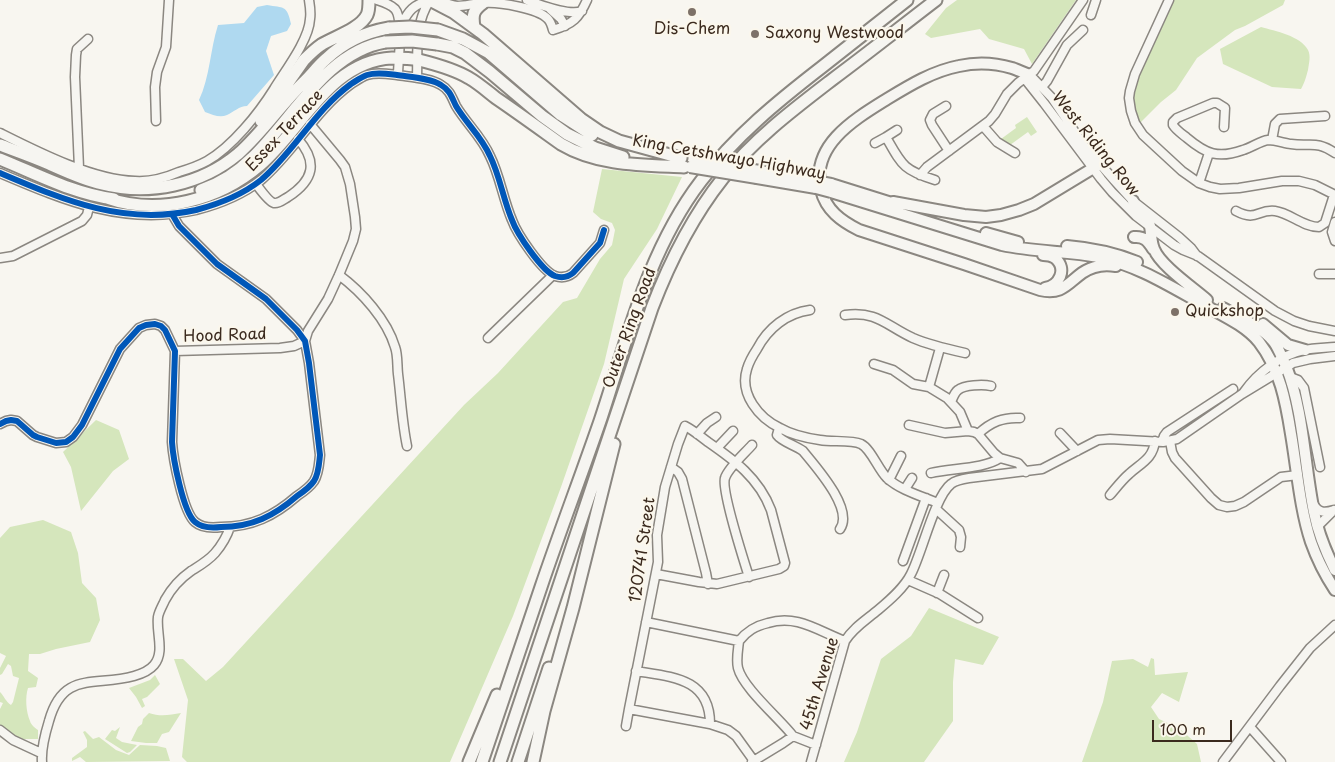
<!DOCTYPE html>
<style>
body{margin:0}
#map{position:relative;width:1335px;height:762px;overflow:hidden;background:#f8f6f0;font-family:"Playpen Sans",sans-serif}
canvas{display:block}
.scale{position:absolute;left:1152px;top:720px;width:80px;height:22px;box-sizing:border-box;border:2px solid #3b2a1e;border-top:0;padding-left:6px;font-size:15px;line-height:18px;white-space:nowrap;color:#3b2a1e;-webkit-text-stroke:4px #fbf7ec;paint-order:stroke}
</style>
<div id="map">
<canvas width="1335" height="762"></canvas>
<div class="scale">100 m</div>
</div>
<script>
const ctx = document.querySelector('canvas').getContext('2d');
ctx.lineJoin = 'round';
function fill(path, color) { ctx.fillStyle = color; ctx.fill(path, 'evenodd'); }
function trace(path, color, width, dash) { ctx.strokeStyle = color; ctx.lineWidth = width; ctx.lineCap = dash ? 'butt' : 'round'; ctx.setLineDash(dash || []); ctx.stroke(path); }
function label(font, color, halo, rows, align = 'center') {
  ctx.font = font + ' "Playpen Sans",sans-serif'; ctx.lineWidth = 4.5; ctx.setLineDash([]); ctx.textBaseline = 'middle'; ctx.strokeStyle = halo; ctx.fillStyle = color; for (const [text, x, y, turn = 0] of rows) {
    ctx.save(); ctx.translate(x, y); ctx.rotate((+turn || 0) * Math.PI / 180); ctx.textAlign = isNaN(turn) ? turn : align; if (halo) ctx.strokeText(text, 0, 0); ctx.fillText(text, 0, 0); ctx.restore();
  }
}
const green = new Path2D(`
 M957 0H1076L1032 64 1024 49 989 39 980 29 931 38 925 34 946 8Z
 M1172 0H1285L1283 5 1245 26 1235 30 1197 58 1176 90 1161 102 1140 123C1138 121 1135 117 1134 113 1127 89 1161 24 1172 0Z
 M1261 27C1275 31 1301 36 1308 50 1311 56 1309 63 1308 70 1306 77 1305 82 1301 89L1272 87 1223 64 1220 49Z
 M1027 117 1037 132 1031 136 1028 132 1010 145 1001 139 1016 128 1015 125Z
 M602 169 682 177 657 229 624 279 604 364 561 487 513 616 450 762H187L182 757 188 700 174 659H183L206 681 223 667 464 405 498 373 563 302 577 298 600 259 612 245 615 230 612 223 601 219 593 212Z
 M96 420 119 430 129 459 113 471 81 511 71 467 63 452Z
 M43 520 71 532 78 553 82 583 96 598 100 620 90 642 56 649 40 654H29L28 671 38 678 36 687 28 688C25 697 26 712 30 721 31 725 35 728 38 730V739H20L0 726V709L3 703 0 702V692C4 696 6 702 11 705L13 702 19 678 13 676 11 666 8 664 2 674 0 675V668L6 656 0 653V538L10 527Z
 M929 608 999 637 983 665 955 659 953 682V721L924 762H844L857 732 881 659 911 636Z
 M1151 658 1154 659 1155 675 1188 672 1179 702 1162 693 1151 707 1159 719 1180 729 1197 744 1201 762H1082L1103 702 1112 661 1133 659 1148 667Z
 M155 675 160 684 147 697 142 699 145 706 142 708 136 697 129 688 150 680Z
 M149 713C160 717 170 715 181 713L169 732 162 734 157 743H146L131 741 138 727 142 724 143 719Z
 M120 727 116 738 122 742 137 745 130 752 127 753 105 739 112 730 115 731Z
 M85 731 93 739 99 737 116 750 129 755 140 745 157 746 166 748 170 761 86 762 80 757 72 761V758L87 747V740L83 732Z`);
const water = new Path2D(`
 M267 5C284 8 287 5 291 24L287 31 271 36 266 51 274 75 247 106C239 106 234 112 227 115 220 118 213 115 205 112L199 100C210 77 210 50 218 25L244 23 257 7Z`);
const minor = new Path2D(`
 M377 0C383 2 390 4 395 9 404 19 398 61 398 75
 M527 0C540 5 569 16 582 11
 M1169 0 1135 74 1130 91 1129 98 1131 111 1135 123 1143 135 1182 171 1199 183 1210 187 1220 189 1239 188 1282 181H1299L1315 185 1335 195
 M441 2C446 3 452 5 457 6 466 6 475 3 484 3 499 2 538 8 548 19 551 22 552 26 553 30 573 24 579 18 587 0
 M550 9 561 19 565 26
 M1091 15 1096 0
 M401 25C409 10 413 5 430 0
 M1030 75 1052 98 1085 147 1114 180 1133 201 1179 237 1191 248 1197 256
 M417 78C418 49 414 25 430 0
 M1025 79 1044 103 1101 179 1112 192 1136 216 1174 245 1183 250 1198 256 1275 311 1294 321 1309 326 1335 331
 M1042 87 1047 81 1067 45 1083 30
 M946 106 933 114 930 120 932 125 949 151
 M156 121 155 87 157 72 166 47 169 0
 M983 126 997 142 1015 153
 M1224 127 1225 108 1217 103H1213L1177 118 1173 122V125C1176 130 1182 134 1187 138 1206 154 1218 159 1243 150 1251 148 1260 141 1268 140 1275 140 1284 143 1291 144 1311 147 1316 140 1335 153
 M0 133C38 152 93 180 135 181 150 182 165 178 179 172 189 169 198 166 207 161 232 147 259 113 274 89 285 71 309 40 310 19 311 13 310 6 309 0
 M886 137 897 130
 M1272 140 1275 124 1280 119 1325 116
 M875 143 886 137C902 165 903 170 935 180
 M79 168 75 77 76 55 77 49 88 39
 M0 173C66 201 124 226 196 210 219 204 242 195 261 180 294 152 315 110 351 84 356 81 361 77 367 75 377 72 388 74 397 75 410 77 431 78 441 85 450 90 452 98 456 106 466 123 482 137 490 156 500 176 503 199 512 220 517 234 542 271 555 276 561 278 568 277 573 273L600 243 604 230
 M920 175 927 167 989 121 995 114 1007 94 1018 83 1034 71 1083 0
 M1199 183 1209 153
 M256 184C259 188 269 202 274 203 279 204 284 199 288 197 314 180 318 162 298 139
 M1236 211C1257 222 1257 209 1275 211 1290 213 1303 227 1319 227L1325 223 1334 195
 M1335 222 1332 232 1335 241
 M0 258 13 256 82 221 87 215 89 207
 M1319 274H1335
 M339 275C362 292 387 320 395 347 398 355 397 365 398 374 401 398 402 422 407 446
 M810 310C787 313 768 328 757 349 753 355 749 362 747 369 739 394 759 418 780 428 792 435 806 438 820 440 831 442 852 440 861 444 871 449 878 469 887 478 900 490 921 496 938 503
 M845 315C878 311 885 325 913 338 929 345 947 349 965 353
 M488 338 553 275
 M175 351 280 348 294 346 305 341 308 331 328 299 339 275 353 241 356 229 355 217 350 184 345 167 340 160 310 124
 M874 364 893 370 913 384 929 387 947 398 960 412 968 431
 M1290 377 1298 380 1304 388 1320 467
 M929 387 940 348
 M1244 392C1258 372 1281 355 1304 350 1314 348 1325 348 1335 347
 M951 402C953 398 954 393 958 390 964 385 983 384 991 386
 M0 424 6 421 11 420 17 421 33 435 37 437 56 443 66 442 73 437 82 425 120 349 139 328 146 325 155 324 161 326 165 330 175 351 172 442C173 458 183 512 195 522 202 528 213 528 221 527 252 527 274 516 297 496 303 492 310 487 314 481 319 473 319 463 320 455L309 363 305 341 297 330 266 299 217 264 179 226 172 214
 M909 425 945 433 968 431 974 432 978 434 994 453 1000 458 1018 463 1026 472
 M779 428 777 435C782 442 795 445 803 451 816 467 854 509 840 529
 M1060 433 1077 451
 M697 434 707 423 716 417
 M978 434C991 422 1003 417 1020 418
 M1170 441 1172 452 1175 458 1211 498 1219 505 1227 507 1235 506 1244 502 1281 477 1298 475
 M1162 442 1164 436 1167 432 1233 389
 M717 448 733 431
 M671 467 678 472 682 479 706 573 708 584
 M931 473C951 468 984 469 1000 458
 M889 480 901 456
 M905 489 912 478
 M1110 495C1116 488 1122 480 1129 474 1141 463 1153 459 1155 441
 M1313 503C1318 513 1324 513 1334 510
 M936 509 959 530 961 537 960 547
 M1318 526 1334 510
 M903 561 926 498
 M749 577C744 561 721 490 725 478 728 468 745 453 752 445
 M908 580 940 594 978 618
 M937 593 944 575
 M646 622 739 641
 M636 671C672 677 710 678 710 724
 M629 709 710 724 728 730 736 736 754 761
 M626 726 629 709 658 562 657 535 665 487 678 444 685 426C693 430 700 436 708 442 734 460 759 478 771 510L785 563 784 566 779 569 717 584 699 582 656 574
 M1250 727 1281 762
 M0 730 13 740 41 753
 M793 736C780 719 743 688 738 668 736 660 738 650 739 641 747 631 755 626 768 623 797 614 818 631 845 641
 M42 762C41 748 45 734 49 721 63 670 95 687 134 676 141 674 149 671 154 665 165 652 156 633 158 617 159 611 163 605 165 600 171 589 181 578 191 571 199 566 208 561 215 553 221 546 227 536 230 527
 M752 762 783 743 793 736 816 745
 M811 762 845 641C853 628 866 620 878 610 890 600 904 588 911 574 922 553 935 496 951 484 956 480 962 479 969 478L1042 469 1098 440 1110 439 1163 442 1177 439 1242 394 1293 363 1310 359 1335 356
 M1223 762 1280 686 1310 648 1335 625`);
const major = new Path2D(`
 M1030 75C1024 73 1018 70 1012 68 995 63 977 62 959 66 933 71 910 85 887 99 855 119 810 145 821 190 826 210 841 221 859 230L964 264 1040 290C1062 295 1067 284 1082 273 1092 266 1105 264 1116 266
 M760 171 815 181
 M757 178 816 188
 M831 184 898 205
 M831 192 1002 245C1034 252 1067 251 1099 257 1139 266 1171 287 1206 306 1224 316 1246 326 1259 342 1280 369 1286 402 1291 434 1297 469 1300 509 1311 542 1317 559 1325 575 1335 590
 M1133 201C1136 211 1145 213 1149 222 1152 231 1150 240 1154 249 1160 265 1192 287 1207 300
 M893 202 964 215 986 217 1001 215 1019 210 1034 204 1100 164
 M986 233 1018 242
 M1134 237C1144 236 1148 241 1153 249
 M1067 246C1091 248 1115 253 1137 262
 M1043 255C1047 255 1052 256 1055 258 1068 269 1059 286 1045 288
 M1223 308C1240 318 1261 326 1274 342 1279 349 1282 358 1286 366 1304 412 1304 464 1314 512 1318 533 1326 552 1335 570
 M1263 324 1288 345 1305 350`);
const highway = new Path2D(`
 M430 0 453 12 483 34 581 119 600 132 619 141 681 158
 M474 27C472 15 473 10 483 3
 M438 30 463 39 489 53 561 115 592 135
 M437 44 453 47 465 53 490 72 542 116 567 134 595 148 623 157
 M261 121 304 60C309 55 315 49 321 45 334 37 360 29 367 15 369 11 369 5 369 0
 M0 145C16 151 33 157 49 164 67 172 84 180 102 184 149 196 201 185 238 154 263 132 281 104 305 81 312 74 318 66 326 59 343 43 366 32 389 28
 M0 159C37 174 74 194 114 199
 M201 190C219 184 238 172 252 158 293 119 326 52 385 42
 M107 198C159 216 219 200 260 165 302 129 330 61 392 58 401 58 410 58 419 60 435 64 454 69 469 78 478 83 487 91 496 98 518 113 540 129 561 144 598 166 643 165 684 167
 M469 762 497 695
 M482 762C502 704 521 645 541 587 560 531 581 476 600 421 627 340 648 250 701 181 735 136 778 101 822 67 850 45 879 22 907 0
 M500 762 652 308C670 261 692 217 723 178 754 139 794 109 833 79 868 53 902 26 936 0
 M518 762 549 668
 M533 762 544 711 573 608 614 444`);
const majorBridge = new Path2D(`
 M695 161 760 171
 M690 167 757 178
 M815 181 831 184
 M816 188 831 192`);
const highwayBridge = new Path2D(`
 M389 28 410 27 438 30
 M385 42 412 41 437 44`);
const cycleway = new Path2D(`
 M0 173C66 201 124 226 196 210 219 204 242 195 261 180 294 152 315 110 351 84 356 81 361 77 367 75 377 72 388 74 397 75 410 77 431 78 441 85 450 90 452 98 456 106 466 123 482 137 490 156 500 176 503 199 512 220 517 234 542 271 555 276 561 278 568 277 573 273L600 243 604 230
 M0 424 6 421 11 420 17 421 33 435 37 437 56 443 66 442 73 437 82 425 120 349 139 328 146 325 155 324 161 326 165 330 175 351 172 442C173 458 183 512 195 522 202 528 213 528 221 527 252 527 274 516 297 496 303 492 310 487 314 481 319 473 319 463 320 455L309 363 305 341 297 330 266 299 217 264 179 226 172 214`);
const markers = [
 [692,12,5,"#7d7168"],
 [755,34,5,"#7d7168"],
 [1175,312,5,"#7d7168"]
];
const poiNames = [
 ["Dis-Chem",692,30,"center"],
 ["Saxony Westwood",765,34],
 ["Quickshop",1185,312]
];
const streetNames = [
 ["Essex Terrace",285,131,-47],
 ["West Riding Row",1095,144,51],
 ["King Cetshwayo Highway",729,158,10],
 ["Outer Ring Road",630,328,-70],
 ["Hood Road",225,336,-2],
 ["120741 Street",643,550,-82],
 ["45th Avenue",820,684,-73]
];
fill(green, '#d5e6bc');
fill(water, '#afd9f0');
trace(minor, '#8b8781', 11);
trace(major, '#8b8781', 14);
trace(highway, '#8b8781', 15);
trace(minor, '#f6f5f1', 8);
trace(major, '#f6f5f1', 10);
trace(highway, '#f6f5f1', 11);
trace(majorBridge, '#8b8781', 14, []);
trace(highwayBridge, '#8b8781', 15, []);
trace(majorBridge, '#f6f5f1', 10);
trace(highwayBridge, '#f6f5f1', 11);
trace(cycleway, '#0057b8', 6);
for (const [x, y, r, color] of markers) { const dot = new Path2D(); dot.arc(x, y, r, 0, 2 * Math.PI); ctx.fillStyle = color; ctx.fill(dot); trace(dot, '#fbf7ec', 2); }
label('16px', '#3b2a1e', '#fbf7ec', poiNames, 'left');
label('16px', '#3b2a1e', '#fbf7ec', streetNames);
</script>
